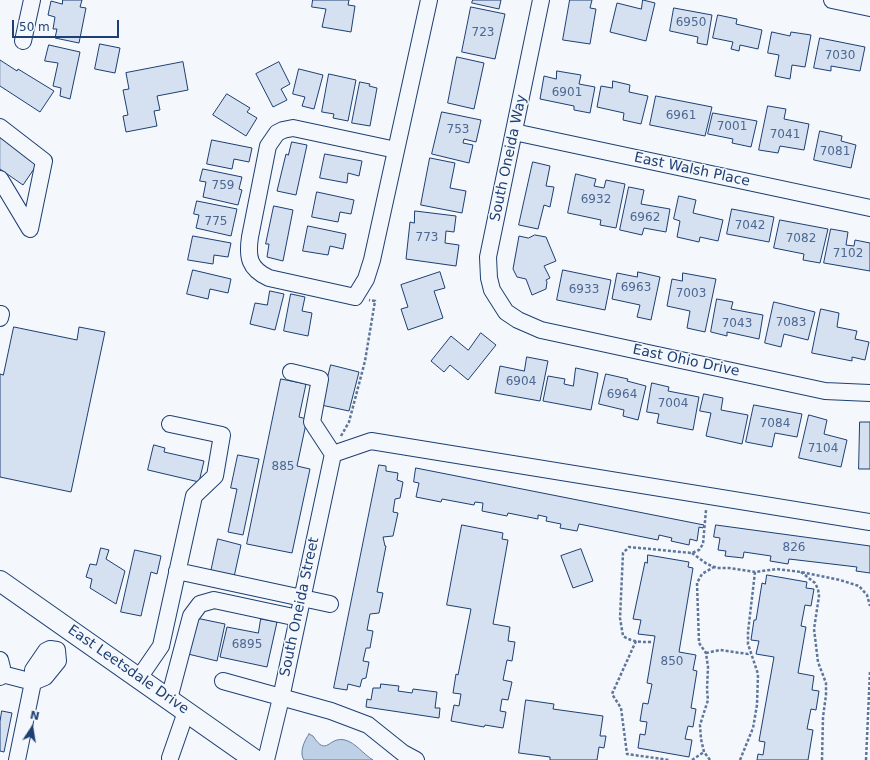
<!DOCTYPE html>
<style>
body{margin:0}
#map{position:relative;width:870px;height:760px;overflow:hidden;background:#f4f7fb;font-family:"DejaVu Sans",sans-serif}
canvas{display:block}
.north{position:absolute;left:12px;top:708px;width:40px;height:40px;-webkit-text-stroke:3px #f4f7fb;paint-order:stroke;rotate:12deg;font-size:11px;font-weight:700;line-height:16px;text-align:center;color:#1d3f73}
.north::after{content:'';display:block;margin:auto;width:14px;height:18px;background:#1d3f73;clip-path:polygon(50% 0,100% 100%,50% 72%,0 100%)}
.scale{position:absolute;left:12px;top:20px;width:107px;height:18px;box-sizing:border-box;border:2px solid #1d3f73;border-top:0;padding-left:5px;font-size:12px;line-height:14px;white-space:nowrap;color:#1d3f73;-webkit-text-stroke:3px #f4f7fb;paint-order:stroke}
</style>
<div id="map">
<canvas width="870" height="760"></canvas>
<div class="north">N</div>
<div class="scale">50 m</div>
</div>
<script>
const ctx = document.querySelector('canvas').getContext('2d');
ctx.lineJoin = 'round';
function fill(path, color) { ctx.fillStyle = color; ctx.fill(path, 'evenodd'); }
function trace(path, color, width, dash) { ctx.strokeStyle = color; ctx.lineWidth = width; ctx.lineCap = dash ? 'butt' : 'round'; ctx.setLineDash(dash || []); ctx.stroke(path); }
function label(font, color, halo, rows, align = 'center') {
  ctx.font = font + ' "DejaVu Sans",sans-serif'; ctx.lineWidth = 3; ctx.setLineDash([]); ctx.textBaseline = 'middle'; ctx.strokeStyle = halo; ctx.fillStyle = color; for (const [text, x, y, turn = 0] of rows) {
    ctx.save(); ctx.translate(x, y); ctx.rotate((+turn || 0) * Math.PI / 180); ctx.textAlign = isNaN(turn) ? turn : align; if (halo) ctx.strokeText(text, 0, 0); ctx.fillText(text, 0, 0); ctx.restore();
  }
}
const water = new Path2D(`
 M309 734 313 736C327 758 328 736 345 740 356 743 363 754 373 760H304C299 753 304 741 309 734Z`);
const building = new Path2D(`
 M63 0H82L80 7 86 8 79 43 55 38 57 29H53L55 17 48 15 51 1 62 4Z
 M313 0H349L348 5 355 6 351 32 322 27 326 9 312 7Z
 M473 0H501L499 9 472 3Z
 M570 0H592L590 8 596 9 590 44 563 40Z
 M643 0 655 3 646 41 610 32 617 3 641 9Z
 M471 7 505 14 495 59 462 52Z
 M674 8 712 15 707 45 697 43 698 37 670 31Z
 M718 15 737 19 736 24 762 30 758 49 740 45 739 51 731 49 733 42 713 38Z
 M772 32 790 36 791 32 811 35 805 67 792 65 790 79 775 76 779 55 768 53Z
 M820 38 865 47 860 71 831 66V71L814 68Z
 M100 44 120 48 115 73 95 69Z
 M49 45 80 52 70 99 60 96 61 88 53 86 58 63 45 61Z
 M457 57 484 63 474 109 448 103Z
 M0 60 17 71 18 69 54 91 40 112 0 86Z
 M183 62 188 90 157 96 160 110 154 111 157 126 126 132 123 116 128 115 123 90 129 89 126 73Z
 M279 62 290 84 281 89 287 100 273 107 256 74Z
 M299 69 323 75 314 109 302 106 305 97 293 94Z
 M557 71 581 75 579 84 595 87 590 113 574 110V106L540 99 544 76 556 79Z
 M329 74 356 80 348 121 333 118 334 114 322 112Z
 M613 81 630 85 629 92 648 96 641 124 623 120 624 113 597 107 601 86 612 88Z
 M360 82 370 84 369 86 377 88 370 126 352 123Z
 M227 94 250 108 247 112 257 118 246 136 213 115Z
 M656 96 712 107 705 136 650 125Z
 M768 106 786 109 784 119 809 124 804 150 780 146 778 153 759 150Z
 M442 112 481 120 476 142 464 139 463 143 473 145 469 163 432 154Z
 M713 113 757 121 751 147 732 143 733 139 708 134Z
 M820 131 842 136 841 141 856 145 851 168 814 160Z
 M0 137 38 163 23 185 0 169Z
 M212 140 252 148 249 162 234 159 232 169 207 164Z
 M292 142 307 145 296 195 277 191 286 154 288 155Z
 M325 154 362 161 359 176 348 173 347 183 320 178Z
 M430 158 455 163 450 188 466 191 462 213 421 205Z
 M533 162 550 166 546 186 554 187 550 207 544 205 538 229 519 225Z
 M203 169 242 177 239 189 242 190 238 205 203 197 206 182 200 181Z
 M576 174 596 179 594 186 604 188 606 180 625 184 616 228 600 225 601 220 568 213Z
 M629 187 644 190 641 204 670 209 666 232 644 228 642 235 620 230Z
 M317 192 354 200 351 214 340 212 338 222 312 217Z
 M679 196 696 200 693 213 723 220 718 241 700 237 699 242 677 237 680 221 674 219Z
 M197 201 237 209 231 236 196 228 199 215 194 214Z
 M274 206 293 210 283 261 267 257 269 244H266Z
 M732 209 774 217 769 242 727 234Z
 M415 211 456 216 454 232 446 231 445 243 459 245 456 266 406 259 410 222 414 223Z
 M780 220 828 229 820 263 803 260 804 254 774 248Z
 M308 226 346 234 343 249 330 246 328 255 303 251Z
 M831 229 848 232 846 245 854 246 855 240 870 243V271L824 263Z
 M535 235 546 237 556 261 544 266 550 278 546 280 547 282 546 289 532 295 526 279 517 277 513 269 519 236 528 238Z
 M193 236 231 243 228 257 214 255 213 264 188 260Z
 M193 270 231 279 228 293 210 289 208 299 187 294Z
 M563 270 611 280 605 310 557 300Z
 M440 272 445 288 434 291 443 318 408 330 401 309 408 307 401 285Z
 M638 272 660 277 651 320 637 317 640 305 612 299 617 273 637 277Z
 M683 273 716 279 705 332 687 328 690 311 667 306 672 279 682 281Z
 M270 291 284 294 275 330 250 324 255 303 267 305Z
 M291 294 305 297 302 311 312 313 308 336 284 331Z
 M717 299 733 302 731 309 763 315 759 339 727 332V336L711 332Z
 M774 302 815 312 808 340 784 334 781 347 765 343Z
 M821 309 839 313 837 327 857 331 855 339 869 342 865 360 852 357V361L812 353Z
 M14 327 77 340 79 327 105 332 71 492 0 477V374L3 375Z
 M481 333 496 345 468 380 450 365 444 372 431 361 451 336 468 350Z
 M527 357 548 361 540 401 495 393 500 366 524 371Z
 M331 365 359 372 349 411 321 405Z
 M576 368 598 373 591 410 543 401 548 376 565 379 564 384 573 386Z
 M606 374 628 379 627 381 646 386 638 420 623 416 624 410 599 404Z
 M281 379 306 384 299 417 307 419 297 466 310 469 292 553 247 544Z
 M652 383 669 387 668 391 699 397 693 430 657 423 659 414 647 412Z
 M704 394 723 398 721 410 748 415 742 444 706 436 711 413 700 411Z
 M754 405 802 414 797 437 775 433 772 447 746 442Z
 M809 415 827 420 824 434 847 440 841 467 799 458Z
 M860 422H870V469H859Z
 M154 445 165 448 164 452 204 461 199 482 148 470Z
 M238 455 259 459 243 535 228 532 237 489 231 488Z
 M379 465 386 466V471L398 473 397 480 403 482 400 498 395 499 393 512 398 513 393 536 383 537 385 546H386L377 592 383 593 379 613 370 614 367 630 373 631 370 648H366L363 661 369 662 366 678 362 679 360 687 348 684 347 690 334 688Z
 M416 468 704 525 703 528 699 527 697 541 690 539 689 545 671 541 672 538 659 535 658 540 579 524 577 531 560 528 561 524 546 521 547 517 538 515V519L508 513 507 516 482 511 483 503 475 502 474 505 442 499 441 502 416 497 419 483 414 482Z
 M462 525 503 533 502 539 508 540 493 624 510 627 508 641 515 642 512 661 507 660 503 680 512 682 508 700 502 699 500 711 506 712 503 728 485 725 484 727 451 721 454 705 459 706 461 694 453 693 456 674 458 675 471 609 447 605Z
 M716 525 870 546V573L856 571 857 567 789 559 788 564 770 561 771 556 744 552 743 558 725 556 726 551 718 550 720 538 714 537Z
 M218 539 241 545 234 577 211 572Z
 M101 548 109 550 106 559 125 571 116 604 90 588 92 579 86 577 90 564 96 565Z
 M581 549 593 581 573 588 561 556Z
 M135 550 161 556 157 574 151 572 141 616 121 612Z
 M648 555 689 562 688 567 693 568 679 652 696 655 693 670 697 671 691 708 696 709 693 727 688 726 685 739 692 740 689 757 638 748 640 734 645 735 647 722 640 721 643 703 648 704 652 684 647 683 655 636 638 634 641 620 633 619 645 562 647 563Z
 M767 575 807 582 806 588 814 589 811 606 805 605 801 626 806 627 798 673 814 676 812 690 819 691 816 710 811 709 807 729 813 730 808 760H757L758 754 763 755 765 742 759 741 774 657 756 654 759 641 751 640 754 620H756L762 583 765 584Z
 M196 618 225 624 217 661 188 654Z
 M261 619 277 622 267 667 220 657 227 627 258 633Z
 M381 684 399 686 398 691 412 693 413 689 437 692 435 708H440L439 718 366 707 367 699 371 700 373 688H380Z
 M526 700 554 704 553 709 603 716 600 736H606L604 748 599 747 597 760H550V757L519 753Z
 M2 711 12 713 4 752 0 751V722Z`);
const path = new Path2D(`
 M341 436 349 422 365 361 375 301 369 300
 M692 553 707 564 717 568H729L755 572 777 569 801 572 840 580 859 586 867 595 870 606
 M801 572 815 583 818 589 819 596 814 629 818 662 826 683V695L823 717 822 760
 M636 641 612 694 621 708 627 754 669 760
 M651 642C640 642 632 642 623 636L620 618 623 553 629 547 692 553 699 550 703 544 706 510
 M706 653 720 650 748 654 751 652
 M692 760 704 752
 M710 760 704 752 701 739 700 725 708 700 707 690 708 667 706 653 699 643 697 583 702 574 714 567
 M740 760 753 728 757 705 758 674 748 644V632L755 572
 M866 760 870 671`);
const minor = new Path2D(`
 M541 0 488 257 489 278 492 290 506 312 518 320 541 330 825 391 870 393
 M832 0 870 8
 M23 41 32 0
 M0 127 44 161 30 229 0 179
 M514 132 870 208
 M396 150 293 128 283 130 277 133 268 146 250 237C247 257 249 269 269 278L355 297 366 279 372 260 429 0
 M0 318 1 314
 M291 372 320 379 312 422 333 454
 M333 454 371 441 870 522
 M177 571 330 604
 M0 660 2 668 0 677
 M2 674 33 682 45 677 58 661 57 650
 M139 678 161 646 194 496 215 476 222 435 170 424
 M223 681 331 711 368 725 403 753 416 760
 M169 699 191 616 200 604 214 600 298 618
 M170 758 186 712
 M17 760 33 682V670L46 651 50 649 57 650
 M266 760 281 698 333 454`);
const major = new Path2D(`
 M0 581 255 760`);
const numberNames = [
 ["6950",691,23],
 ["723",483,33],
 ["7030",840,56],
 ["6901",567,93],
 ["6961",681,116],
 ["7001",732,127],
 ["753",458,130],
 ["7041",785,135],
 ["7081",835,152],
 ["759",223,186],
 ["6932",596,200],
 ["6962",645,218],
 ["775",216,222],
 ["7042",750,226],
 ["773",427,238],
 ["7082",801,239],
 ["7102",848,254],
 ["6963",636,288],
 ["6933",584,290],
 ["7003",691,294],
 ["7083",791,323],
 ["7043",737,324],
 ["6904",521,382],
 ["6964",622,395],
 ["7004",673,404],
 ["7084",775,424],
 ["7104",823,449],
 ["885",283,467],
 ["826",794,548],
 ["6895",247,645],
 ["850",672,662]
];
const streetNames = [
 ["South Oneida Way",509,158,-78],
 ["East Walsh Place",692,170,12],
 ["East Ohio Drive",686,361,12],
 ["South Oneida Street",300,607,-78],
 ["East Leetsdale Drive",128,670,35]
];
fill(water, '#bed0e5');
trace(water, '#687fa3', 1);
fill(building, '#d5e0f0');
trace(building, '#1d3f73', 1);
trace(minor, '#1d3f73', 18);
trace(major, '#1d3f73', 22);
trace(path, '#5e769c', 2.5, [3, 2]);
trace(minor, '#f4f7fb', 16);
trace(major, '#f4f7fb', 20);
label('12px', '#4b6792', null, numberNames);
label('14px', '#1d3f73', '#f4f7fb', streetNames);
</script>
